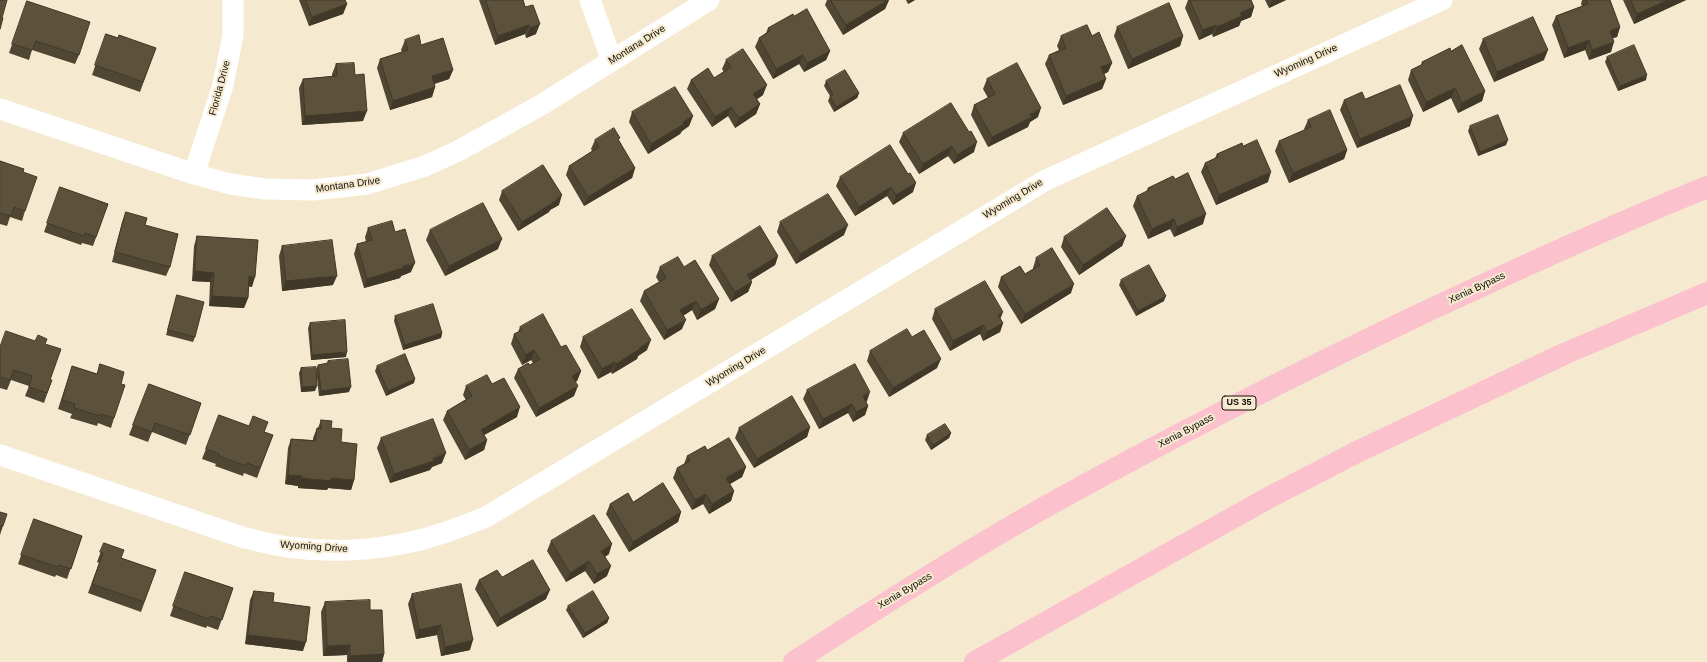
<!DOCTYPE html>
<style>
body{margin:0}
canvas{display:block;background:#f5eacf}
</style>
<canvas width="1707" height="662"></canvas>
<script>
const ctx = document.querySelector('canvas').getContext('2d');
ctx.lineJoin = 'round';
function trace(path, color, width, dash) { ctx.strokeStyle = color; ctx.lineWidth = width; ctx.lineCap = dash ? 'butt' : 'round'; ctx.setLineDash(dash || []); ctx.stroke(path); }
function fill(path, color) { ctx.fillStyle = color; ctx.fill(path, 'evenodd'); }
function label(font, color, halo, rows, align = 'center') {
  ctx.font = font + ' Arial,sans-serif'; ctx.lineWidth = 4; ctx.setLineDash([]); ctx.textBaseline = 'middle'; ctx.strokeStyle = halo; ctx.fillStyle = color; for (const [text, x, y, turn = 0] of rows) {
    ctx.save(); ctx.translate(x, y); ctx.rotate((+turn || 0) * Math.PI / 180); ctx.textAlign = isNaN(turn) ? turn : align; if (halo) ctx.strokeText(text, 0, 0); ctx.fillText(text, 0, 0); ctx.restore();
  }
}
const street = new Path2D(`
 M590 0 612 61
 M0 109 194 174 230 184 265 189 313 190 367 184 425 166 458 151 541 105 709 0
 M194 174 223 85 233 35V0
 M0 455 245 538C259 541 273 545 287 547 337 554 392 550 440 534 456 529 471 523 486 517L1046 180 1442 0`);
const highway = new Path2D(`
 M794 662C877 608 960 555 1045 507 1169 438 1295 374 1423 313 1517 269 1611 226 1707 187
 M975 662 1270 497 1357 452 1564 354 1707 293`);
const wall = new Path2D(`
 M299 0H345L347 4 343 14 309 26Z
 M479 0H523L536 34 526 38 525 34 495 45Z
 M827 0H889L885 9 843 35 825 5Z
 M906 0H915L908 4Z
 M1188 0H1251L1254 7 1251 17 1241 21 1239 26 1213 37 1212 34 1199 40 1185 8Z
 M1265 0H1286L1269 8Z
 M1582 0H1610L1620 27 1617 37 1613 38 1611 52 1589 60 1585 50 1564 58 1552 25 1556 16 1582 6 1581 4Z
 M1623 0H1686L1634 24Z
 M27 1 79 55 75 64 32 50 29 60 9 53Z
 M794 16 830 51 826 60 804 72 799 64 773 79 755 47 759 38 766 33 768 28Z
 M1117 27 1183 36 1180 46 1128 69 1114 36Z
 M106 34 118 38 156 48 140 92 92 75Z
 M1061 36H1092L1112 63 1108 72 1104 74 1106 79 1102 89 1063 105 1045 64 1049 55 1059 50 1057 46Z
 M1483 39 1544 60 1494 82 1479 49Z
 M405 40 421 45 453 70 449 79 434 84 435 87 432 97 390 110 377 68 380 59 402 52 401 50Z
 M1451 51 1485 91 1482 101 1458 113 1451 98 1423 112 1408 80 1411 70 1421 65 1422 62Z
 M1607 57 1646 80 1618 91 1605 62Z
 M726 60 763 95 757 99 760 104 756 114 735 128 728 116 712 127 687 89 691 80 714 78 724 72 722 69Z
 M336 64 355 75 363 121 302 125 299 88 303 79 332 76V74Z
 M987 79 1038 117 1030 122 1028 127 988 147 971 115 974 105 988 98 983 89Z
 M826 81 859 93 857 98 834 112 828 101 830 96 824 86Z
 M1365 99 1410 126 1357 148 1340 110 1344 100Z
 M632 112 693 116 689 126 682 131 680 134 648 154 629 122Z
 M1308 120 1347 150 1344 159 1289 183 1275 151 1279 141 1305 130 1304 129Z
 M1470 126 1506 145 1478 156 1468 131Z
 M903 133 974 152 954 164 948 156 919 174 899 142Z
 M595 140 619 141 635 168 632 178 584 206 566 175 569 166 592 151 591 149Z
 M1243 146 1268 182 1216 205 1201 172 1205 163 1215 158 1217 154Z
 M0 161 23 172 25 211 22 221 10 217 7 226 0 224Z
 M908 174 913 192 893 205 887 196 855 216 836 186 840 177Z
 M1175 179 1203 224 1174 237 1170 229 1148 239 1133 206 1137 196 1146 192 1148 188Z
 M60 187 108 204 93 246 82 243 81 245 44 232Z
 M502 191 559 205 550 210 549 212 518 231 499 200Z
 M126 212 145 225 170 267 166 276 112 262 122 222Z
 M780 222 844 235 796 264 777 232Z
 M368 228 395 232 411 272 401 276 400 278 364 288 354 254 357 244 366 242 365 237Z
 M430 230 498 249 445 276 426 240Z
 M197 236 252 287 249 286 248 298 244 308 209 306 210 282 192 281 194 246Z
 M1126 236 1122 246 1079 275 1061 247 1064 237Z
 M282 246 333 285 282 291 279 256Z
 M712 256H778L775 265 751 280 752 282 748 292 731 302 709 265Z
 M1036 258 1071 293 1021 324 998 287 1001 277 1025 274 1033 269V268Z
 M660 267H684L719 299 715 309 697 320 692 310 683 316 682 329 664 340 640 301 644 291 659 282 656 277Z
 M1121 280 1164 301 1136 316 1119 285Z
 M177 295 195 337 193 342 166 335Z
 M935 309 1003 323 1000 332 983 341 980 334 950 351 932 319Z
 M395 316 442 333 441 338 403 350 394 321Z
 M310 323 346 357 311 360 308 328Z
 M520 327 561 347 581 371 577 381 575 382 574 396 536 417 514 378 518 369 530 365 533 363 531 360 522 365 511 344 514 334 518 332Z
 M583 337 647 350 638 356 637 359 612 374 611 372 598 379 580 347Z
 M912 337 937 368 889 397 867 361 870 351Z
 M35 341 50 380H52L44 403 25 396 29 386 11 380 7 390 0 388V347Z
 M328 361 349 392 319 396 316 370 315 391 301 392 299 373 301 368 316 370 318 365 327 364Z
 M100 364 121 384 114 418 111 428 98 423 97 426 70 418 72 414 58 409 72 366 97 374Z
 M377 366 414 383 386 396 375 371Z
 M149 384 201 403 186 445 152 432 148 442 129 435Z
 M492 384 517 417 484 435 487 440 484 450 465 460 443 420 447 411 466 400 463 395 466 386Z
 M807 390 867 401 866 402 868 406 865 415 853 422 848 413 819 429 803 399Z
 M219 415 273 435 257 478 244 473 243 476 215 466 216 464 202 459Z
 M321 420 331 428 341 442 354 480 351 490 328 488 327 490 298 488V486L285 484 288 448 291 439 313 440V438L317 428H318Z
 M810 427 807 437 754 468 735 438 739 428Z
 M951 433 949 438 931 450 925 440 927 435Z
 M381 438 442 463 432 467 430 470 390 483 377 448Z
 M707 450 746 467 742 477 730 484 734 491 731 501 709 514 703 504 692 510 673 478 677 468 684 464 687 456Z
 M633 502 681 512 678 522 629 552 606 514 610 504Z
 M0 512 3 526 0 535Z
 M34 519 82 536 67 579 56 575 55 577 18 564Z
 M551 541 609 554 605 557 607 576 594 584 585 571 566 582 547 551Z
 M104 543 121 558 156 570 141 612 88 593 99 563 97 562Z
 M185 572 233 588 218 630 207 626 206 628 170 616Z
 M502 577 546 599 497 627 475 589 479 580Z
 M254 591 273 602 303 651 245 644 250 600Z
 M412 594 470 650 441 656 437 635 416 639 408 604Z
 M325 602 384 654 382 662H347V655L323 656 321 612Z
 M568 606 609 618 607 623 583 638 566 610Z`);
const shadedWall = new Path2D(`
 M889 0 885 9 843 35 846 25Z
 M910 0H915L908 4Z
 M1272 0H1286L1269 8Z
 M1668 0H1686L1634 24 1637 14Z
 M347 4 343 14 309 26 312 17Z
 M1254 7 1251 17 1241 21 1239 26 1213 37 1217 27 1240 13Z
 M540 24 536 34 526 38 530 28Z
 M529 25 525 34 495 45 498 36Z
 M1216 25 1212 34 1199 40 1203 30Z
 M1620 27 1617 37 1606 40 1610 31Z
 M1183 36 1180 46 1128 69 1132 59Z
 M1589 40 1585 50 1564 58 1568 48Z
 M1614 42 1611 52 1589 60 1592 50Z
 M1548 50 1544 60 1494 82 1497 72Z
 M830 51 826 60 804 72 807 63Z
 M803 55 799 64 773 79 776 69Z
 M1112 63 1108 72 1098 77 1101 67Z
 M453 70 449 79 428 86 432 76Z
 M1647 75 1646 80 1618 91 1620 86Z
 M1106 79 1102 89 1063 105 1066 96Z
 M767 85 763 95 750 104 753 94Z
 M435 87 432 97 390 110 393 101Z
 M1455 88 1451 98 1423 112 1426 102Z
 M1485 91 1482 101 1458 113 1462 103Z
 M859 93 857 98 834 112 836 107Z
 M760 104 756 114 735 128 739 118Z
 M731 107 728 116 712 127 715 117Z
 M1041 108 1038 117 1030 122 1028 127 988 147 992 137Z
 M367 111 363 121 302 125 305 116Z
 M693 116 689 126 682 131 680 134 648 154 651 144Z
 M1413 116 1410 126 1357 148 1360 139Z
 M1508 140 1506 145 1478 156 1480 152Z
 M977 142 974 152 954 164 957 155Z
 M952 146 948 156 919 174 923 164Z
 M1347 150 1344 159 1289 183 1293 173Z
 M635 168 632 178 584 206 588 197Z
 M1271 172 1268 182 1216 205 1219 195Z
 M916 183 913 192 893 205 896 195Z
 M891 187 887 196 855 216 859 207Z
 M562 195 559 205 550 210 549 212 518 231 522 222Z
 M1206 214 1203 224 1174 237 1177 227Z
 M1174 219 1170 229 1148 239 1152 229Z
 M848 225 844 235 796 264 800 254Z
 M1126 236 1122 246 1079 275 1083 265Z
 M502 239 498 249 445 276 449 266Z
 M778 256 775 265 744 284 747 275Z
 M415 263 411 272 401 276 400 278 364 288 367 279Z
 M195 271 214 273 210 282 192 281Z
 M249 276 255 277 252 287 246 286Z
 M337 276 333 285 282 291 286 281Z
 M752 282 748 292 731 302 735 292Z
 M1074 284 1071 293 1021 324 1025 314Z
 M212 296 248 298 244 308 209 306Z
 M1166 296 1164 301 1136 316 1138 311Z
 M719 299 715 309 697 320 701 310Z
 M696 301 692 310 676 320 680 310Z
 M1003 312 999 322 998 315Z
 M686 320 682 329 664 340 667 330Z
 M1003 323 1000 332 983 341 987 332Z
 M983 325 980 334 950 351 953 341Z
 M442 333 441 338 403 350 405 345Z
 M651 340 647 350 638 356 637 359 612 374 616 364 639 348Z
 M534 350 531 360 522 365 526 355Z
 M347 352 346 357 311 360 312 355Z
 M941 359 937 368 889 397 893 388Z
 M615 362 611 372 598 379 602 369Z
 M581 371 577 381 569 385 572 376Z
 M415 379 414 383 386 396 388 391Z
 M317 386 315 391 301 392 302 387Z
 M578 386 574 396 536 417 539 408Z
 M351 387 349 392 319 396 321 391Z
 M870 392 867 401 859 406 863 396Z
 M852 404 848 413 819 429 823 419Z
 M868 406 865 415 853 422 856 412Z
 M520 407 517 417 477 439 481 430Z
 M810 427 807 437 754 468 757 459Z
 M951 433 949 438 931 450 933 445Z
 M487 440 484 450 465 460 469 450Z
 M446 453 442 463 432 467 430 470 390 483 394 474Z
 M746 467 742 477 723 488 726 478Z
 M288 475 302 476 298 486 285 484Z
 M301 478H331L354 480 351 490 328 488 327 490 298 488Z
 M734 491 731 501 709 514 712 504Z
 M706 494 703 504 692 510 695 500Z
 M681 512 678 522 629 552 633 542Z
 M612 544 609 554 598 561 601 551Z
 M589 561 585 571 566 582 570 573Z
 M611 566 607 576 594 584 597 574Z
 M550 590 546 599 497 627 500 618Z
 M609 618 607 623 583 638 585 633Z
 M441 625 437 635 416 639 419 630Z
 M248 635 306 642 303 651 245 644Z
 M473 640 470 650 441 656 445 647Z
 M350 645 347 655 323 656 327 646Z
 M384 654 382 662H348L350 656Z`);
const building = new Path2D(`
 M0 0H7L2 18H3L0 29Z
 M306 0H345L347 4 312 17Z
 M486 0H523L525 7 533 5 540 24 530 28 529 25 498 36Z
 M831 0H888L846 25Z
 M1190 0H1251L1254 7 1240 13 1242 16 1217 27 1216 25 1203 30Z
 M1586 0H1610L1620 27 1610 31 1614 42 1592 50 1589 40 1568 48 1556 16 1588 4Z
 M1631 0H1668L1637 14Z
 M27 1 90 22 79 55 36 41 32 50 12 44Z
 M1169 3 1183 36 1132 59 1117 27Z
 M807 9 830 51 807 63 803 55 776 69 759 38 770 31 768 28 793 14 794 16Z
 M1533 17 1548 50 1497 72 1483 39Z
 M1087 25 1092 36 1099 32 1112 63 1101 67 1106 79 1066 96 1049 55 1066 48 1061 36Z
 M106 34 118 38 119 35 156 48 143 82 95 65Z
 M419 35 421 45 443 38 453 70 432 76 435 87 393 101 380 59 408 50 405 40Z
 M1462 45 1485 91 1462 103 1455 88 1426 102 1411 70 1423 64 1422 62 1450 48 1451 51Z
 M1634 45 1647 75 1620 86 1607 57Z
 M743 49 767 85 753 94 760 104 739 118 731 107 715 117 691 80 708 68 714 78 731 67 726 60Z
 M354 63 355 75 364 74 367 111 305 116 303 79 337 76 336 64Z
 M1017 63 1041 108 1030 114 1032 117 992 137 974 105 995 94 987 79Z
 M845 70 859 93 836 107 830 96 833 95 826 81Z
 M1400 85 1413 116 1360 139 1344 100 1362 92 1365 99Z
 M675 87 693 116 683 122 684 124 651 144 632 112Z
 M951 103 969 132 971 131 977 142 957 155 952 146 923 164 903 133Z
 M1330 110 1347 150 1293 173 1279 141 1311 127 1308 120Z
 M1498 115 1508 140 1480 152 1470 126Z
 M614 128 620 138 618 139 635 168 588 197 569 166 599 147 595 140Z
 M1257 140 1271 172 1219 195 1205 163 1218 157 1217 154 1242 143 1243 146Z
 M890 145 908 174 910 173 916 183 896 195 891 187 859 207 840 177Z
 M0 161 24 169 23 172 37 177 25 211 14 207 11 216 0 213Z
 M543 165 562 195 552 201 553 203 522 222 502 191Z
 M1188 173 1206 214 1177 227 1174 219 1152 229 1137 196 1149 190 1148 188 1173 176 1175 179Z
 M60 187 108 204 96 237 85 233 84 236 47 223Z
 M828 194 848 225 800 254 780 222Z
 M483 203 502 239 449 266 430 230Z
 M1107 208 1126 236 1083 265 1064 237Z
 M126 212 147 218 145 225 178 234 170 267 115 252Z
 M392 221 395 232 405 229 415 263 403 266V268L367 279 357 244 372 240 368 228Z
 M760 226 778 256 747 275 752 282 735 292 712 256Z
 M197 236 258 240 255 277 249 276 248 298 212 296 214 273 195 271Z
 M332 240 337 276 286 281 282 246Z
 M1052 248 1074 284 1025 314 1001 277 1020 266 1025 274 1040 265 1036 258Z
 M678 257 684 267 695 260 719 299 701 310 696 301 680 310 686 320 667 330 644 291 666 278 660 267Z
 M1149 265 1166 296 1138 311 1121 280Z
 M985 281 1003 312 998 315 1003 323 987 332 983 325 953 341 935 309Z
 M177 295 204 302 195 337 168 330Z
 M433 304 442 333 405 345 395 316Z
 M632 309 651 340 639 348 640 349 616 364 615 362 602 369 583 337Z
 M543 314 561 347 566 345 581 371 572 376 578 386 539 408 518 369 528 363 530 365 540 359 534 350 526 355 514 334 522 330 520 327Z
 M345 320 347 352 312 355 310 323Z
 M907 329 912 337 924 330 941 359 893 388 870 351Z
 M6 331 35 341 38 335 47 339 45 344 61 349 50 380H52L47 393 29 387 32 376 14 370 10 380 0 377V347Z
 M405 354 415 379 388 391 377 366Z
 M348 359 351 387 321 391 318 365 328 363V361Z
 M100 364 124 372 121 384 125 385 114 418 101 414 100 416 74 408 75 404 62 400 72 366 97 374Z
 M855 364 870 392 863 396 868 406 856 412 852 404 823 419 807 390Z
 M316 367 317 386 302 387 301 368Z
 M487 375 492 384 504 378 520 407 481 430 487 440 469 450 447 411 472 396 466 386Z
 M149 384 201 403 190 435 155 423 152 432 133 425Z
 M792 396 810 427 757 459 739 428Z
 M219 415 249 426 253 416 268 422 264 432 273 435 260 468 247 463 246 466 219 456V454L206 449Z
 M433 419 446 453 433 458 434 461 394 474 381 438Z
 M321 420 332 421 331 428 342 429 341 442 357 444 354 480 331 478V481L301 478 302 476 288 475 291 439 315 441 317 428 321 429Z
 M945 424 951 433 933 445 927 435Z
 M729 438 746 467 726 478 734 491 712 504 706 494 695 500 677 468 690 461 687 456 705 446 707 450Z
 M663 483 681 512 633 542 610 504 628 493 633 502Z
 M0 512 7 514 3 526 2 525 0 530Z
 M594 515 612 544 601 551 611 566 597 574 589 561 570 573 551 541Z
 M34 519 82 536 71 569 59 565 58 567 21 555Z
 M104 543 124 550 121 558 156 570 144 602 92 584 103 553 100 552Z
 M533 560 550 590 500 618 479 580 497 570 502 577Z
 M185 572 233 588 222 620 210 616 209 619 173 606Z
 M461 584 473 640 445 647 441 625 419 630 412 594Z
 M254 591 274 593 273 602 310 607 306 642 248 635Z
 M593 591 609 618 585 633 568 606Z
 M370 600V610H382L384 654 350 656V645L327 646 325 602Z`);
const shields = [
 [1239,403,34]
];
const shieldNames = [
 ["US 35",1239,403]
];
const streetNames = [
 ["Montana Drive",637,45,-32],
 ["Wyoming Drive",1306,61,-24],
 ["Florida Drive",220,88,-75],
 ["Montana Drive",348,185,-8],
 ["Wyoming Drive",1013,199,-31],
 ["Xenia Bypass",1477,288,-25],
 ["Wyoming Drive",736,367,-31],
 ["Xenia Bypass",1186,431,-28],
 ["Wyoming Drive",314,547,4],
 ["Xenia Bypass",905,591,-31]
];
trace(street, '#fff', 21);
trace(highway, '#fbc1cd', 22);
fill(wall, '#4f4733');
fill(shadedWall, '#403929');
fill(building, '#5c523b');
trace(building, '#403929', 1);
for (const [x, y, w] of shields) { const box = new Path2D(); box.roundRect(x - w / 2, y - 7, w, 14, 3); ctx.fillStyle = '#f5eacf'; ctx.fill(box); trace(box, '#120e06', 1); }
label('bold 9px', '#120e06', null, shieldNames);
label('10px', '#120e06', '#f5eacf', streetNames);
</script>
